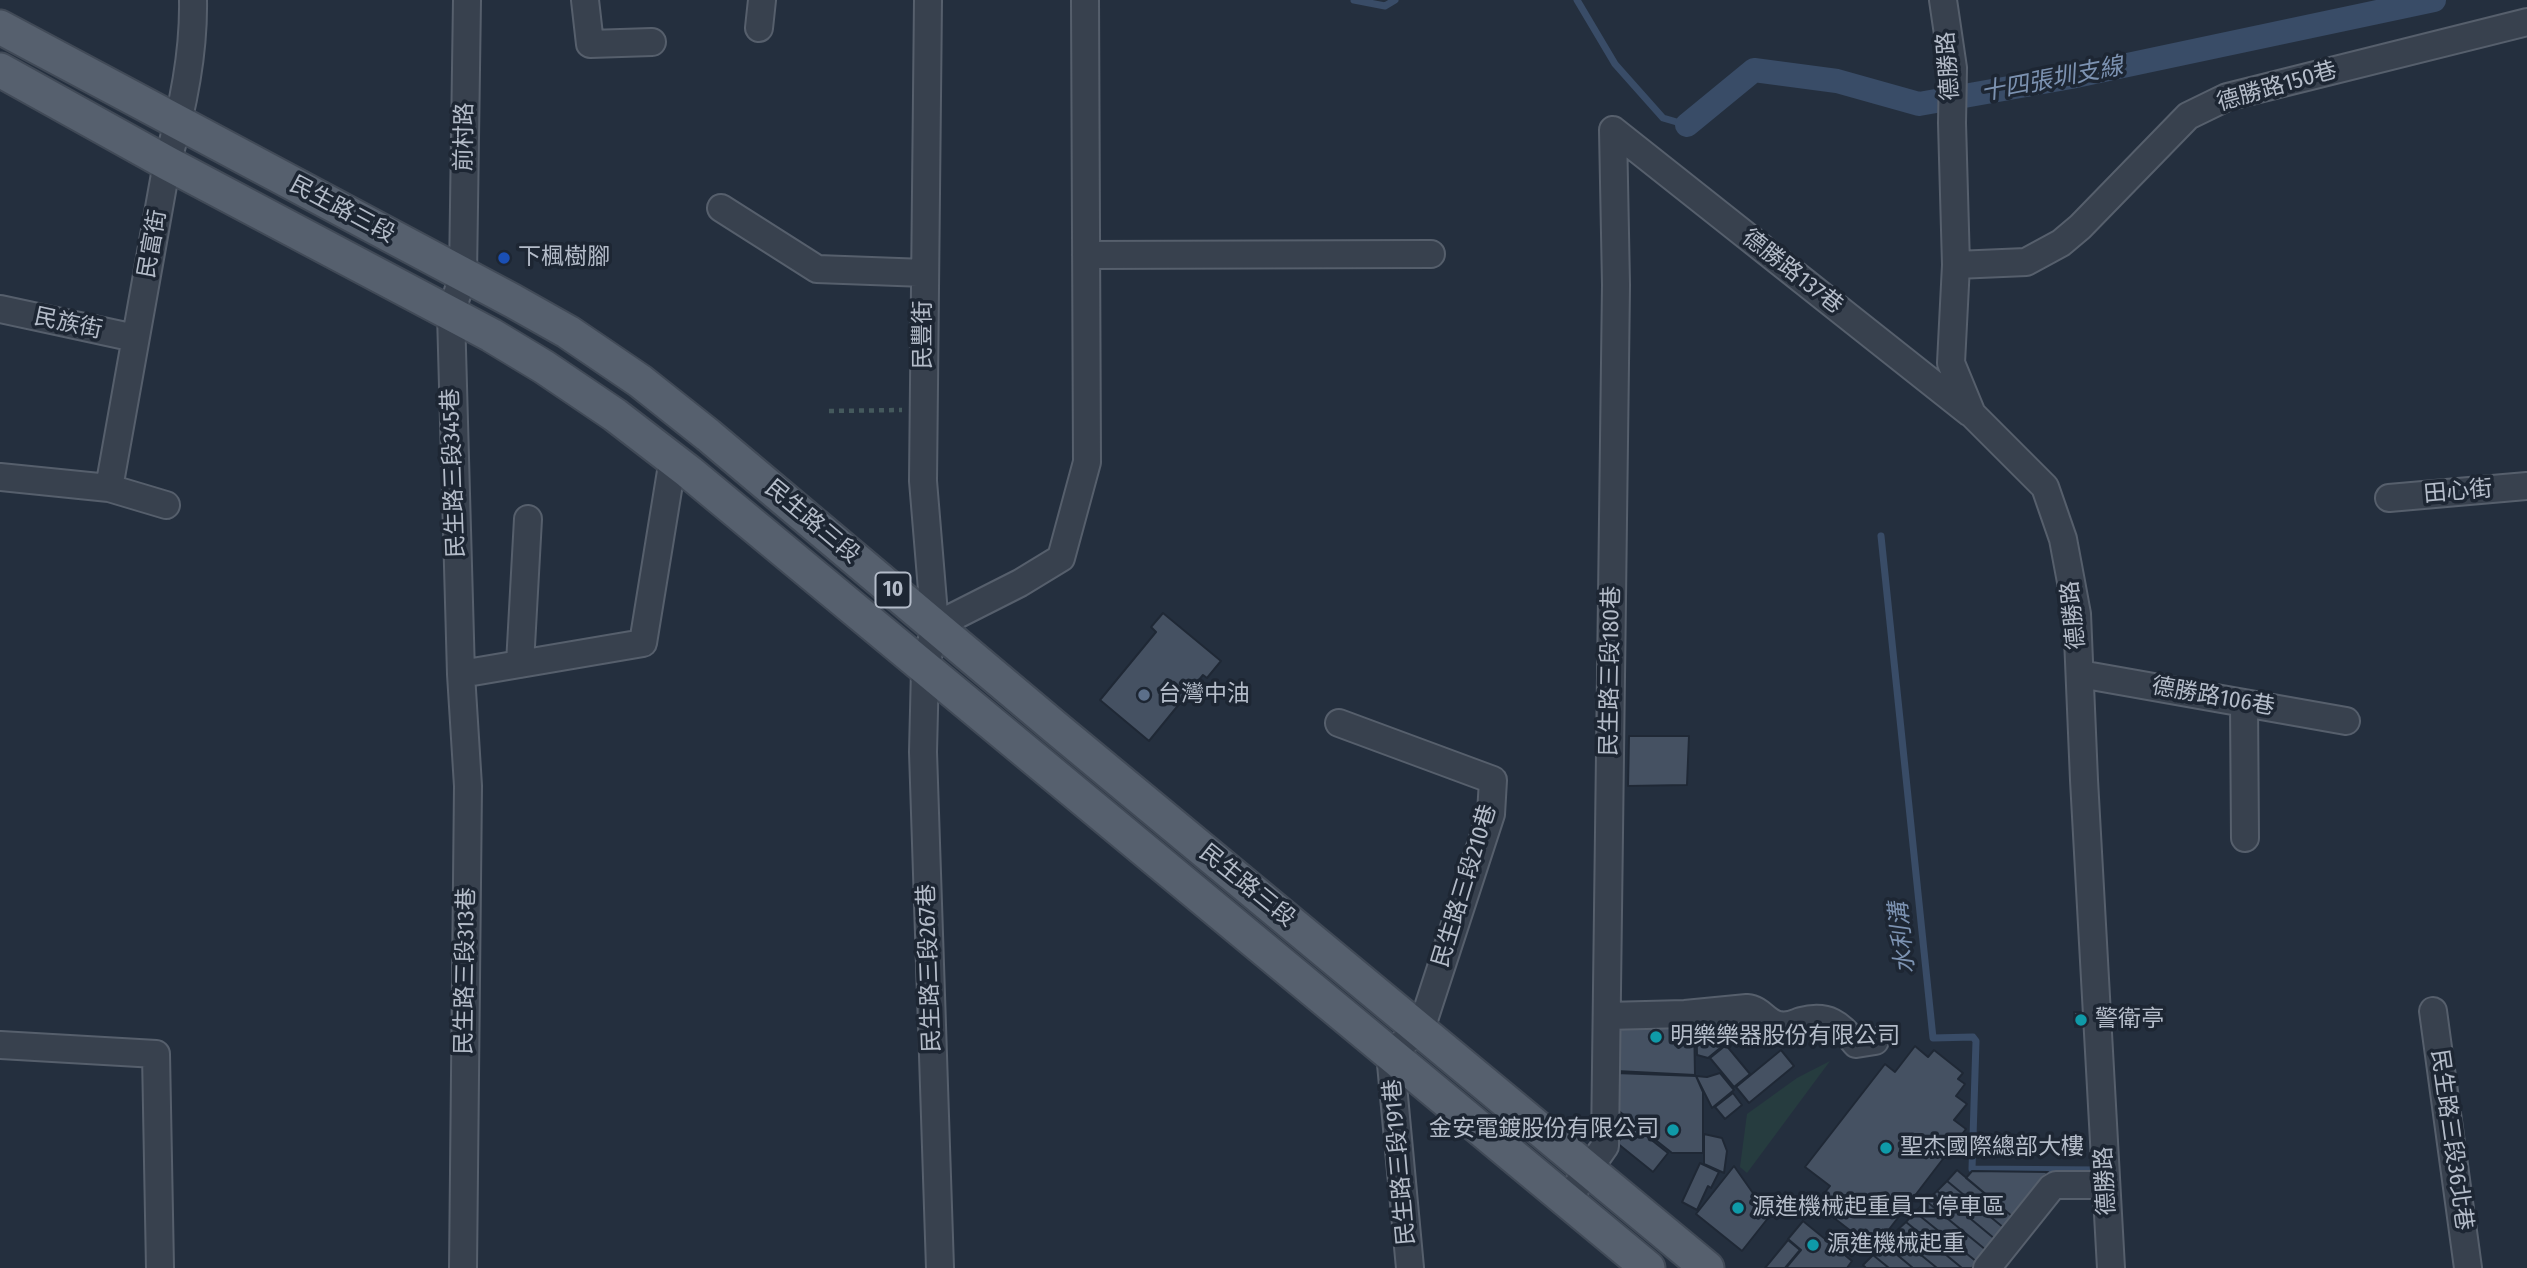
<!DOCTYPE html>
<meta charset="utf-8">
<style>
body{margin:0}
canvas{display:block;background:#242f3e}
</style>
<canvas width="2527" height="1268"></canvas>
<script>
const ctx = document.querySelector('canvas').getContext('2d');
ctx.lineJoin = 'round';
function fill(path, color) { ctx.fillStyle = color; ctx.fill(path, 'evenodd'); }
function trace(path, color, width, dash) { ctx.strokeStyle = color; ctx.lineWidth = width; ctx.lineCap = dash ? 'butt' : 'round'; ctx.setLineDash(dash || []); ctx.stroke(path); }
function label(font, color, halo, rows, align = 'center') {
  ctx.font = font + ' "Fira Sans Condensed","Noto Sans TC",sans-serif'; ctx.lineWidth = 7; ctx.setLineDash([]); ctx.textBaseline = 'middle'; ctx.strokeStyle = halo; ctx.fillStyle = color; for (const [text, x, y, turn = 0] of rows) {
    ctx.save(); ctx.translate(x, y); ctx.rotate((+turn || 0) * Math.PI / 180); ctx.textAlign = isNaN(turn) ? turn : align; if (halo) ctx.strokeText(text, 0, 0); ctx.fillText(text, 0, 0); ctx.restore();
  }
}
const green = new Path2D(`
 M1830 1061 1747 1173 1740 1167 1747 1114 1797 1078Z`);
const stream = new Path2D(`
 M1354 0 1385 6 1395 0
 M1577 0 1615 64 1663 118 1687 125
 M1881 536 1933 1038 1973 1037 1976 1041 1972 1169 2098 1170`);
const canal = new Path2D(`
 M1687 125 1754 70 1837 81 1919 104 2071 77 2434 0`);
const building = new Path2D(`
 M1163 613 1221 661 1207 678 1203 675 1149 741 1100 700 1156 632 1151 627Z
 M1629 736H1689L1687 785 1628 786Z
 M2074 1012H2087V1027H2075Z
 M1694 1017 1695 1075 1616 1071 1617 1027Z
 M1696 1017H1726L1725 1044 1708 1058 1697 1055Z
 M1726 1045 1750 1074 1734 1087 1710 1058Z
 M1915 1046 1928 1057 1934 1050 1963 1073 1958 1079 1965 1084 1956 1096 1967 1104 1954 1120 1966 1129 1874 1249 1816 1204 1830 1186 1805 1167 1885 1064 1895 1072Z
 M1781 1050 1794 1066 1749 1103 1736 1087Z
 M1616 1073 1696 1076 1703 1092V1153H1672L1615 1108Z
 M1720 1073 1734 1090 1712 1108 1696 1076 1707 1077Z
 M1733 1093 1742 1105 1725 1119 1715 1107Z
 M1625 1119 1668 1153 1653 1172 1617 1143 1623 1136 1616 1130Z
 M1704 1134 1722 1138 1727 1151 1724 1173 1704 1164Z
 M1700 1163 1719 1172 1711 1188 1708 1186 1697 1210 1682 1202Z
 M1734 1166 1755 1196 1780 1203 1742 1251 1696 1214Z
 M1957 1170 2013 1217 2004 1228 1947 1181Z
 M1972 1171 2048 1172 2013 1217 1966 1178Z
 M1947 1181 2004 1228 1995 1239 1937 1191Z
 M1937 1191 1995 1239 1986 1250 1926 1201Z
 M1926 1201 1986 1250 1977 1262 1915 1212Z
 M1915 1212 1977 1262 1972 1268H1962L1906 1222Z
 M1803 1221 1852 1261 1847 1268H1786L1801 1250 1788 1239Z
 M1906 1222 1962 1268H1937L1894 1233Z
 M1894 1233 1937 1268H1913L1884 1244Z
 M1788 1240 1800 1250 1785 1268H1765Z
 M1884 1244 1913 1268H1889L1873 1255Z
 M1873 1255 1889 1268H1866L1863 1265Z`);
const path = new Path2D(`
 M829 411 902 410`);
const minor = new Path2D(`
 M585 0 590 44 652 42
 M928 0 923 481 935 626 925 669 923 752 940 1268
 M1943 0 1953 68 1952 123 1956 265 1951 363 1972 414 2045 487 2063 539 2077 614 2084 780 2111 1268
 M759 28 762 0
 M1613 130 1970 413
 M721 208 817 269 925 273
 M1086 255 1431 254
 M1956 265 2026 262 2061 243 2080 227 2188 116 2227 97 2527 22
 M0 309 135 338
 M0 477 109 488 166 505
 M109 488 167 163C182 112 194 54 193 0
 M2389 498 2527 486
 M935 626 1020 583 1061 558 1087 462 1085 0
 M520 664 528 519
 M461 674 643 643 673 459
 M2080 674 2346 721
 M2244 703 2245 838
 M1339 723 1493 780 1491 814 1421 1029 1390 1053 1410 1268
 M2433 1011 2468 1268
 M1607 1016 1685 1014 1747 1008C1761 1009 1766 1023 1779 1025 1788 1027 1793 1024 1801 1021 1828 1014 1840 1024 1856 1044L1875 1041
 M0 1045 156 1054 160 1268
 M1567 1200 1605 1146 1616 285 1613 130
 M463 1268 468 786 461 674 451 314 463 275 467 0
 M1987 1268 2051 1188 2056 1185H2106`);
const major = new Path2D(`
 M0 27 513 301 568 332 640 381 708 435 1056 728 1707 1268
 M0 70 167 163 491 335 544 367 615 415 689 472 1648 1268`);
const markers = [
 [504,258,7,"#1a4fb4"],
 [1144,695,7,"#5c6f8a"],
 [2081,1020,7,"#0f9aa8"],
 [1656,1037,7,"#0f9aa8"],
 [1673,1130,7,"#0f9aa8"],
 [1886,1148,7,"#0f9aa8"],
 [1738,1208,7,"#0f9aa8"],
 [1813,1245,7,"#0f9aa8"]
];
const shields = [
 [893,590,35]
];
const shieldNames = [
 ["10",893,590]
];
const streetNames = [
 ["德勝路",1949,66,-94],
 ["德勝路150巷",2277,87,-16],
 ["前村路",465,137,-89],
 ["民生路三段",342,210,28],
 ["民富街",153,244,-80],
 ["德勝路137巷",1792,272,38],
 ["民族街",68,324,12],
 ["民豐街",924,335,-90],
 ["民生路三段345巷",454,473,-92],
 ["田心街",2458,492,-5],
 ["民生路三段",812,522,40],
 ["德勝路",2074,615,-96],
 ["民生路三段180巷",1611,671,-89],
 ["德勝路106巷",2213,697,10],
 ["民生路三段",1247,886,39],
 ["民生路三段210巷",1465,886,-73],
 ["民生路三段267巷",930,968,-92],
 ["民生路三段313巷",466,971,-89],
 ["民生路三段36北巷",2451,1140,82],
 ["民生路三段191巷",1400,1162,-95],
 ["德勝路",2106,1181,-93]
];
const poiNames = [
 ["下楓樹腳",518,258],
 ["台灣中油",1158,695],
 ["警衛亭",2095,1020],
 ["明樂樂器股份有限公司",1670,1037],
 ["金安電鍍股份有限公司",1659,1130,"right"],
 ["聖杰國際總部大樓",1900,1148],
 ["源進機械起重員工停車區",1752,1208],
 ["源進機械起重",1827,1245]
];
const waterNames = [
 ["十四張圳支線",2052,80,-11],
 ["水利溝",1903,938,-96]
];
fill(green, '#263c3f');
trace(stream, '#394c67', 7);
trace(canal, '#394c67', 24);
fill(building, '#455162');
trace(building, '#1f2835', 2);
trace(minor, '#565f6c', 30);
trace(major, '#414a57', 37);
trace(path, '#44595c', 4.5, [5, 5]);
trace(minor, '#38414e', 26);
trace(major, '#56606e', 33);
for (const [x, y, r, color] of markers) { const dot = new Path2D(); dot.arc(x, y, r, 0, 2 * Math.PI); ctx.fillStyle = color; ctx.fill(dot); trace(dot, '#1d2633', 2.5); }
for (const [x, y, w] of shields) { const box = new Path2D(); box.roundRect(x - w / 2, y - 17.5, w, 35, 5); ctx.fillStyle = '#1d2633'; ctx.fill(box); trace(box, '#b4bcc9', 2); }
label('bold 21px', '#b4bcc9', null, shieldNames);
label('23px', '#b4bcc9', '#1d2633', streetNames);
label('23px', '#b4bcc9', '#1d2633', poiNames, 'left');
label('italic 24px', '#7c92b1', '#1d2633', waterNames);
</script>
